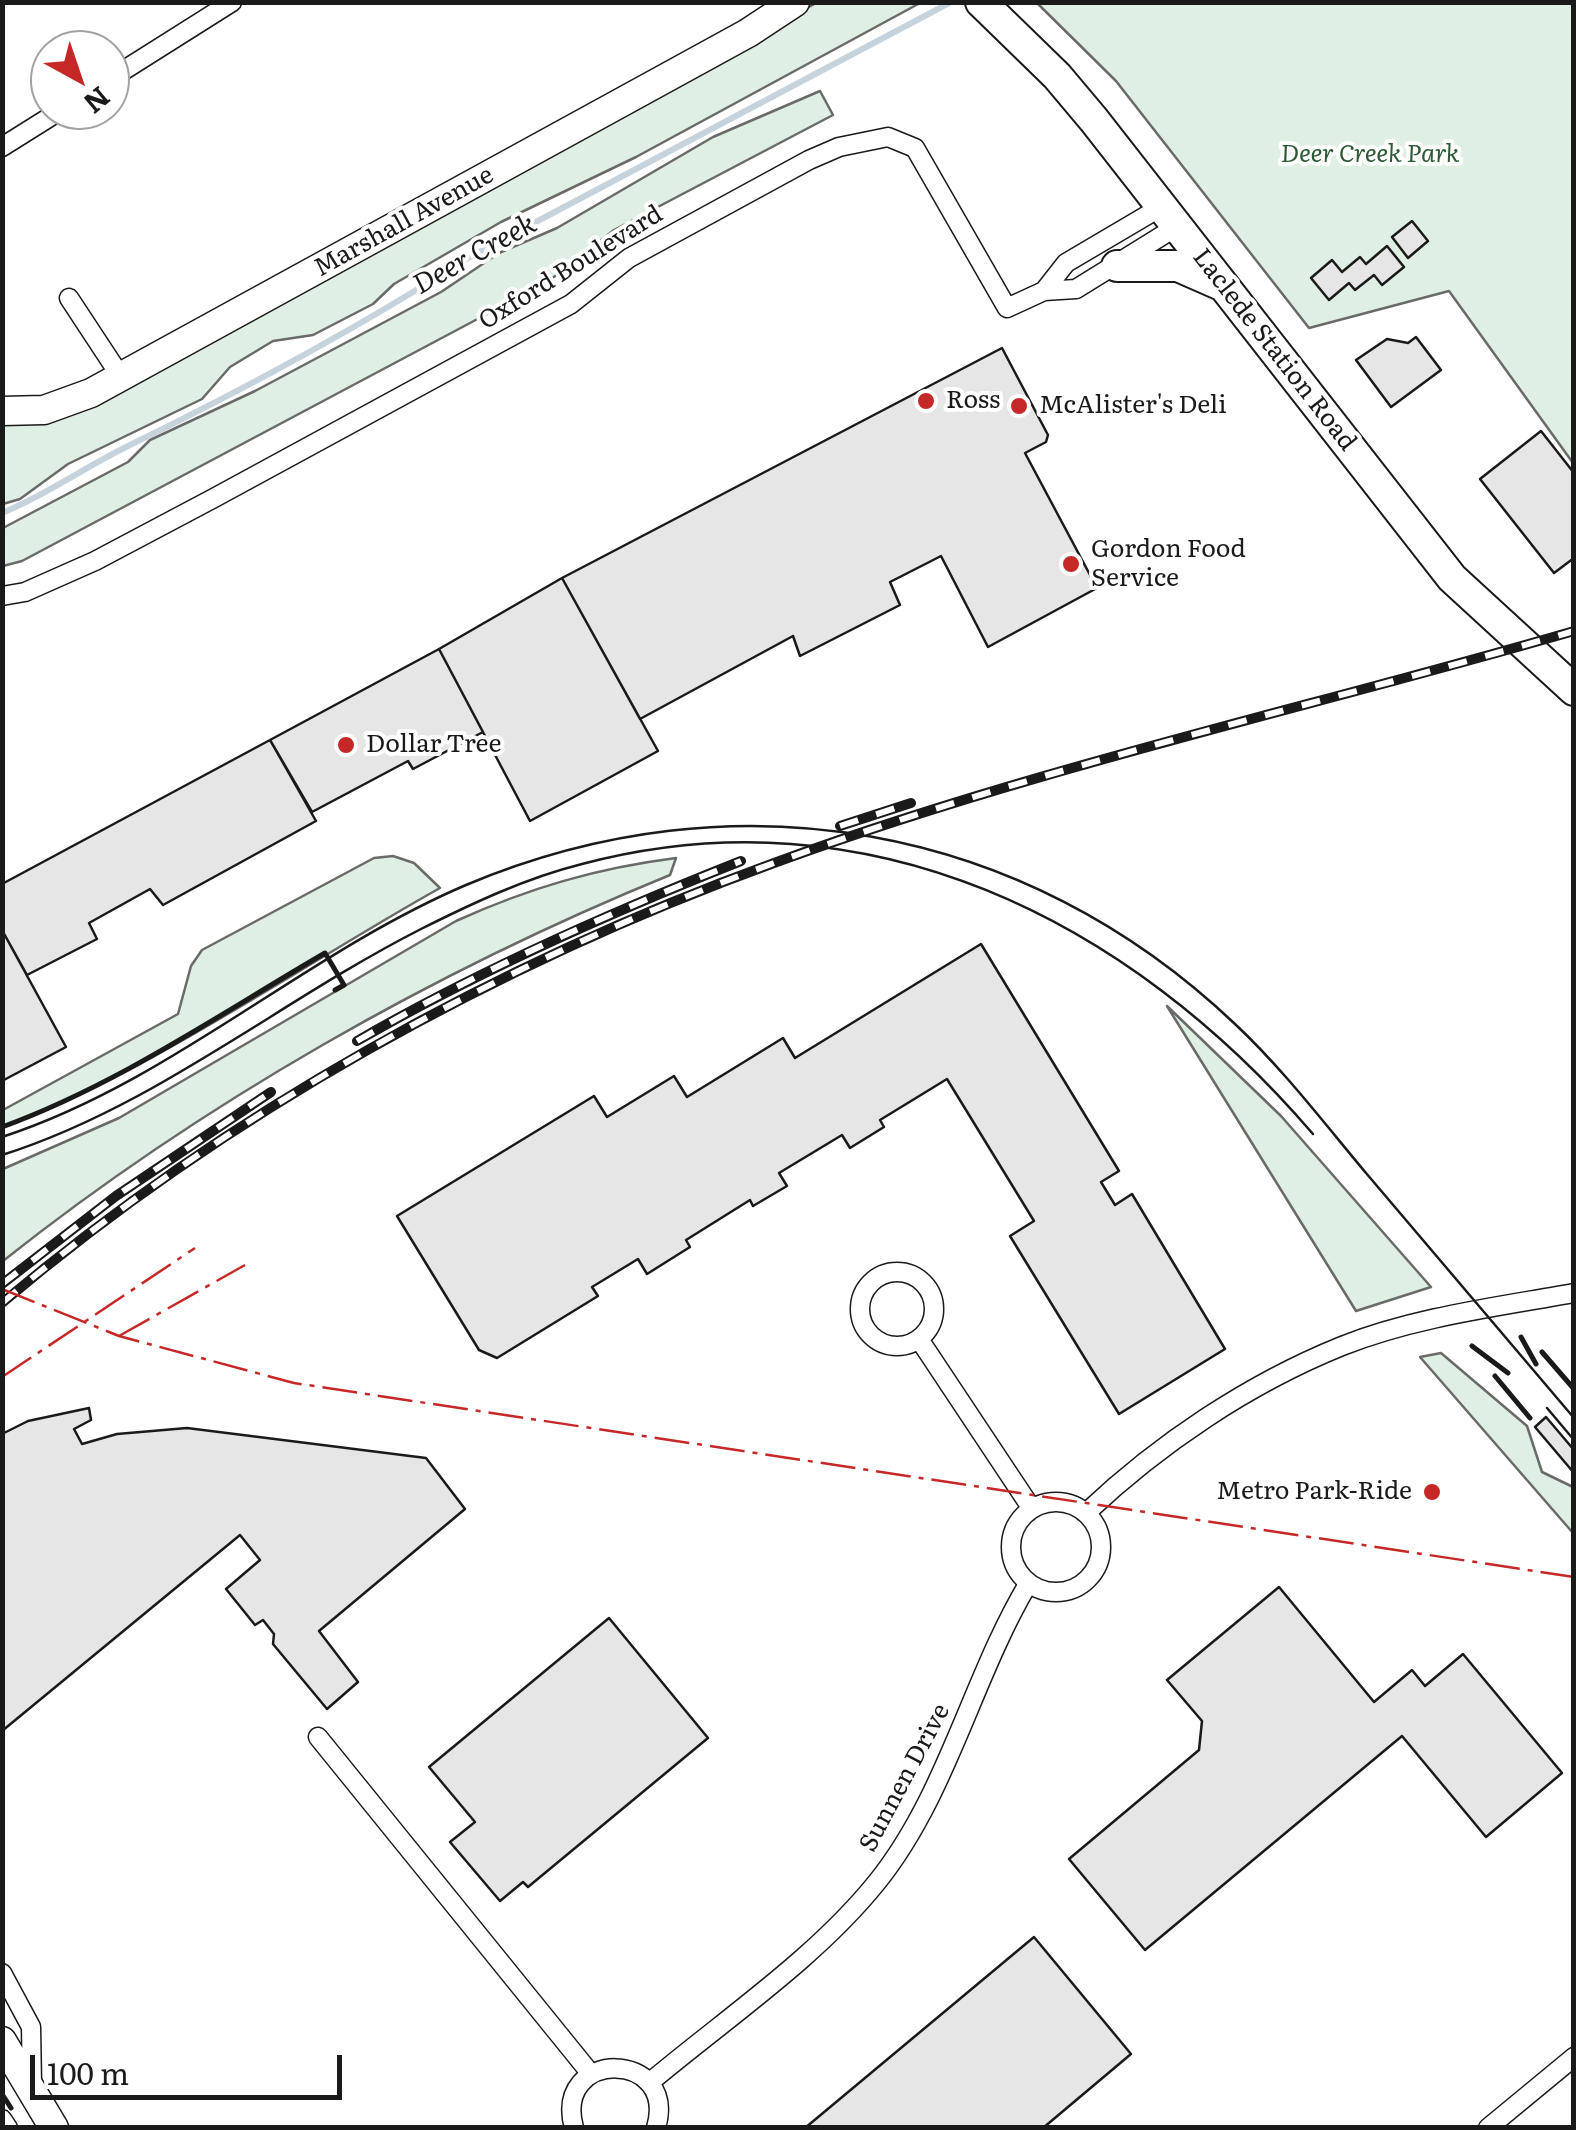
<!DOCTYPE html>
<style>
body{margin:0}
#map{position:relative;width:1576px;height:2130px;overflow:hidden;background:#fff;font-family:Literata,serif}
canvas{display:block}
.frame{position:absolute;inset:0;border:5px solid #1a1a1a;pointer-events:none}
.north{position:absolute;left:30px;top:30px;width:100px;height:100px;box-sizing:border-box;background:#fff;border:2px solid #a3a3a3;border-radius:50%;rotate:140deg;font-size:28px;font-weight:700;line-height:40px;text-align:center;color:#1a1a1a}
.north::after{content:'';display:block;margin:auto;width:35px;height:45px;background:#c62828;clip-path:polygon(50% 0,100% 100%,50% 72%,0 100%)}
.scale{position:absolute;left:30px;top:2055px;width:312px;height:45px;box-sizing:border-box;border:5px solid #1a1a1a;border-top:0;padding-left:12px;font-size:30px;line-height:35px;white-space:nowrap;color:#1a1a1a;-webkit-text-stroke:8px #fff;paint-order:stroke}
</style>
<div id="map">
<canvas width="1576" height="2130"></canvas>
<div class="frame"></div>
<div class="north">N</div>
<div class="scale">100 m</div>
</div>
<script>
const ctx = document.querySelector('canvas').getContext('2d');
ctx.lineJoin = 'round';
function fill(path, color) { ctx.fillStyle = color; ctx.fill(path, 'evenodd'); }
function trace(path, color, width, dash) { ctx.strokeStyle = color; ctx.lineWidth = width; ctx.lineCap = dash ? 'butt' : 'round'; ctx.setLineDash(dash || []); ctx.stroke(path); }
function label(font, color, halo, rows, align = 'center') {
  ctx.font = font + ' Literata,serif'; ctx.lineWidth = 8; ctx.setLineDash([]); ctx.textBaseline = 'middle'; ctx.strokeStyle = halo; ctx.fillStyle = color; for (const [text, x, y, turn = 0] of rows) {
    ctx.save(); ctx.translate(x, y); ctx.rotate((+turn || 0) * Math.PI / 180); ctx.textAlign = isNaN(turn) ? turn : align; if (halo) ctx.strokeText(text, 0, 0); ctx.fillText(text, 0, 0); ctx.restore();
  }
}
const green = new Path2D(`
 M816 3H920L636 157 501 222 394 284 373 304 313 335 273 341 230 367 202 399 68 464 20 499 3 504V424C46 424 81 412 119 393Z
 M1037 3H1573V463L1449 291 1309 328 1116 81Z
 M820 91 833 115 614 230 550 280 502 306 22 561 3 566V528L128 462 150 440 255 391 441 292 499 253 557 228 713 137Z
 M393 856 414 863 440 888C300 966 151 1072 3 1127V1110L178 1014 191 966 202 950 374 858Z
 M676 858 670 875C435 971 202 1103 3 1261V1169L119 1118 456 921C529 888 597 868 676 858Z
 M1167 1006 1281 1116 1431 1287 1356 1311Z
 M1441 1353 1527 1426 1542 1472 1573 1487V1533L1420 1357Z`);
const stream = new Path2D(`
 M2 513C46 495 82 469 124 448 241 391 358 328 468 258L951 2`);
const building = new Path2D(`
 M1412 221 1428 241 1408 258 1392 237Z
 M1387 246 1404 267 1382 285 1374 275 1355 290 1349 283 1329 300 1311 278 1332 260 1342 272 1360 257 1366 264Z
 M1416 337 1441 370 1391 407 1356 360 1387 339 1408 343Z
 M1002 348 1048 435 1046 442 1025 453 1097 588 988 647 941 556 890 582 900 605 800 656 793 636 640 719 562 578Z
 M1541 431 1574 473V558L1554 573 1480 479Z
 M562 578 658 751 530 821 439 649Z
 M439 649 483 732 413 769 408 761 312 812 270 740Z
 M270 740 316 821 163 905 150 889 89 923 97 939 27 975 2 930V884Z
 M2 930 66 1047 2 1081Z
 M981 944 1119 1171 1101 1182 1115 1205 1132 1194 1225 1349 1119 1414 1010 1236 1034 1221 947 1079 880 1120 884 1127 850 1148 842 1135 779 1173 787 1186 753 1206 750 1200 686 1240 690 1247 647 1274 638 1259 592 1287 598 1296 497 1358 479 1350 397 1216 594 1096 607 1117 674 1076 687 1097 783 1038 795 1058Z
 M89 1408 91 1420 74 1429 82 1444 117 1434 187 1428 426 1458 465 1509 319 1631 358 1682 327 1709 273 1644 274 1634 263 1620 255 1625 226 1589 260 1560 240 1535 2 1731V1434L28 1421Z
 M1546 1417 1574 1450V1473L1535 1427Z
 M1279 1587 1374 1702 1412 1670 1425 1686 1463 1654 1562 1773 1486 1837 1402 1736 1145 1950 1069 1859 1199 1750 1202 1721 1167 1680Z
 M609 1618 708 1738 528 1887 523 1882 500 1901 450 1842 475 1822 429 1767Z
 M1034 1937 1131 2054 1043 2128H805Z`);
const street = new Path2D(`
 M110 79 232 2
 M2 147 61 110
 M1044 291 1066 263 1161 207
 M69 298 121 377
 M2 596 25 592 95 561 214 498 571 304 629 258 809 160 839 147 888 137 915 148 1007 308 1044 291 1076 289 1176 227
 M860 1309a37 37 0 1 1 74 0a37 37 0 1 1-74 0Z
 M919 1339 1032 1509
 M1011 1547a45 45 0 1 1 90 0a45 45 0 1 1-90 0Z
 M1086 1513C1159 1444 1248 1384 1342 1346 1415 1317 1497 1307 1574 1293
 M318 1737 591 2074
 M2 1973 31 2027 32 2085
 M649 2083C725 2019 815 1959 877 1882 947 1795 972 1678 1028 1584
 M2 2119 8 2128
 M574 2128C552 2048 679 2049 656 2128
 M1488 2128 1574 2057`);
const secondary = new Path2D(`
 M2 411 44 410 91 393 748 33 795 2
 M2 2041 54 2128`);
const primary = new Path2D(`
 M981 2 1057 76 1094 120 1452 578 1574 690
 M1117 266H1178L1219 284`);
const tram = new Path2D(`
 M2 1137C171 1082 304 954 466 885 734 772 1024 823 1235 1024 1283 1069 1324 1123 1366 1173 1435 1255 1505 1336 1574 1418
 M2 1155C154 1107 281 1000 421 929 473 903 526 878 582 864 868 788 1129 919 1313 1134
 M1547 1408 1574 1440`);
const rail = new Path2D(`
 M840 826 911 803
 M357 1041C480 970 609 913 741 861
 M2 1284 116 1196 271 1092
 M2 1303C227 1113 498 963 774 863 1035 768 1308 708 1574 631`);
const wall = new Path2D(`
 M2 1127C117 1085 220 1014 325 953L344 985 335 990
 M1521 1337 1536 1364
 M1472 1346 1508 1373
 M1542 1352 1574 1389
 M1495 1376 1530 1418
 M2 2094 11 2108`);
const power = new Path2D(`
 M2 1289 119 1336 294 1383 1574 1577
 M119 1336 245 1265
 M2 1377 195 1248`);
const markers = [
 [926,401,10,"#c62828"],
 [1019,406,10,"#c62828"],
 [1071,564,10,"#c62828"],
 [346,745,10,"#c62828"],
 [1432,1492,10,"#c62828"]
];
const parkNames = [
 ["Deer Creek Park",1370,155]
];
const streetNames = [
 ["Marshall Avenue",404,222,-29],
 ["Oxford Boulevard",571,268,-32],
 ["Laclede Station Road",1274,350,52],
 ["Sunnen Drive",905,1778,-62]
];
const poiNames = [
 ["Ross",946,401],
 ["McAlister's Deli",1039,406],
 ["Gordon Food",1091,550],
 ["Service",1091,579],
 ["Dollar Tree",366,745],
 ["Metro Park-Ride",1412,1492,"right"]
];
const waterNames = [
 ["Deer Creek",475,255,-29]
];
fill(green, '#e0efe3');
trace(green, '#6a6a6a', 2.5);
trace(stream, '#c6d2dc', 6);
fill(building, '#e6e6e6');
trace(building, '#1a1a1a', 2.5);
trace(street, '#1a1a1a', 21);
trace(secondary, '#1a1a1a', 31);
trace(primary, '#1a1a1a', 34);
trace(street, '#fff', 18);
trace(secondary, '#fff', 28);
trace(primary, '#fff', 30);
trace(tram, '#1a1a1a', 2.5);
trace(rail, '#1a1a1a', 10);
trace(rail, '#fff', 6, [19]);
trace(wall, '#1a1a1a', 5);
trace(power, '#c62828', 2.5, [35, 8, 5, 8]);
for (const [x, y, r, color] of markers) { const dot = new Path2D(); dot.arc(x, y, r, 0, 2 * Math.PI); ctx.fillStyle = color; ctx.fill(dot); trace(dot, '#fff', 4); }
label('italic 25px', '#2b5a34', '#fff', parkNames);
label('25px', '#1a1a1a', '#fff', streetNames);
label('25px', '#1a1a1a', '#fff', poiNames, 'left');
label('italic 28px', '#1a1a1a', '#fff', waterNames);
</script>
